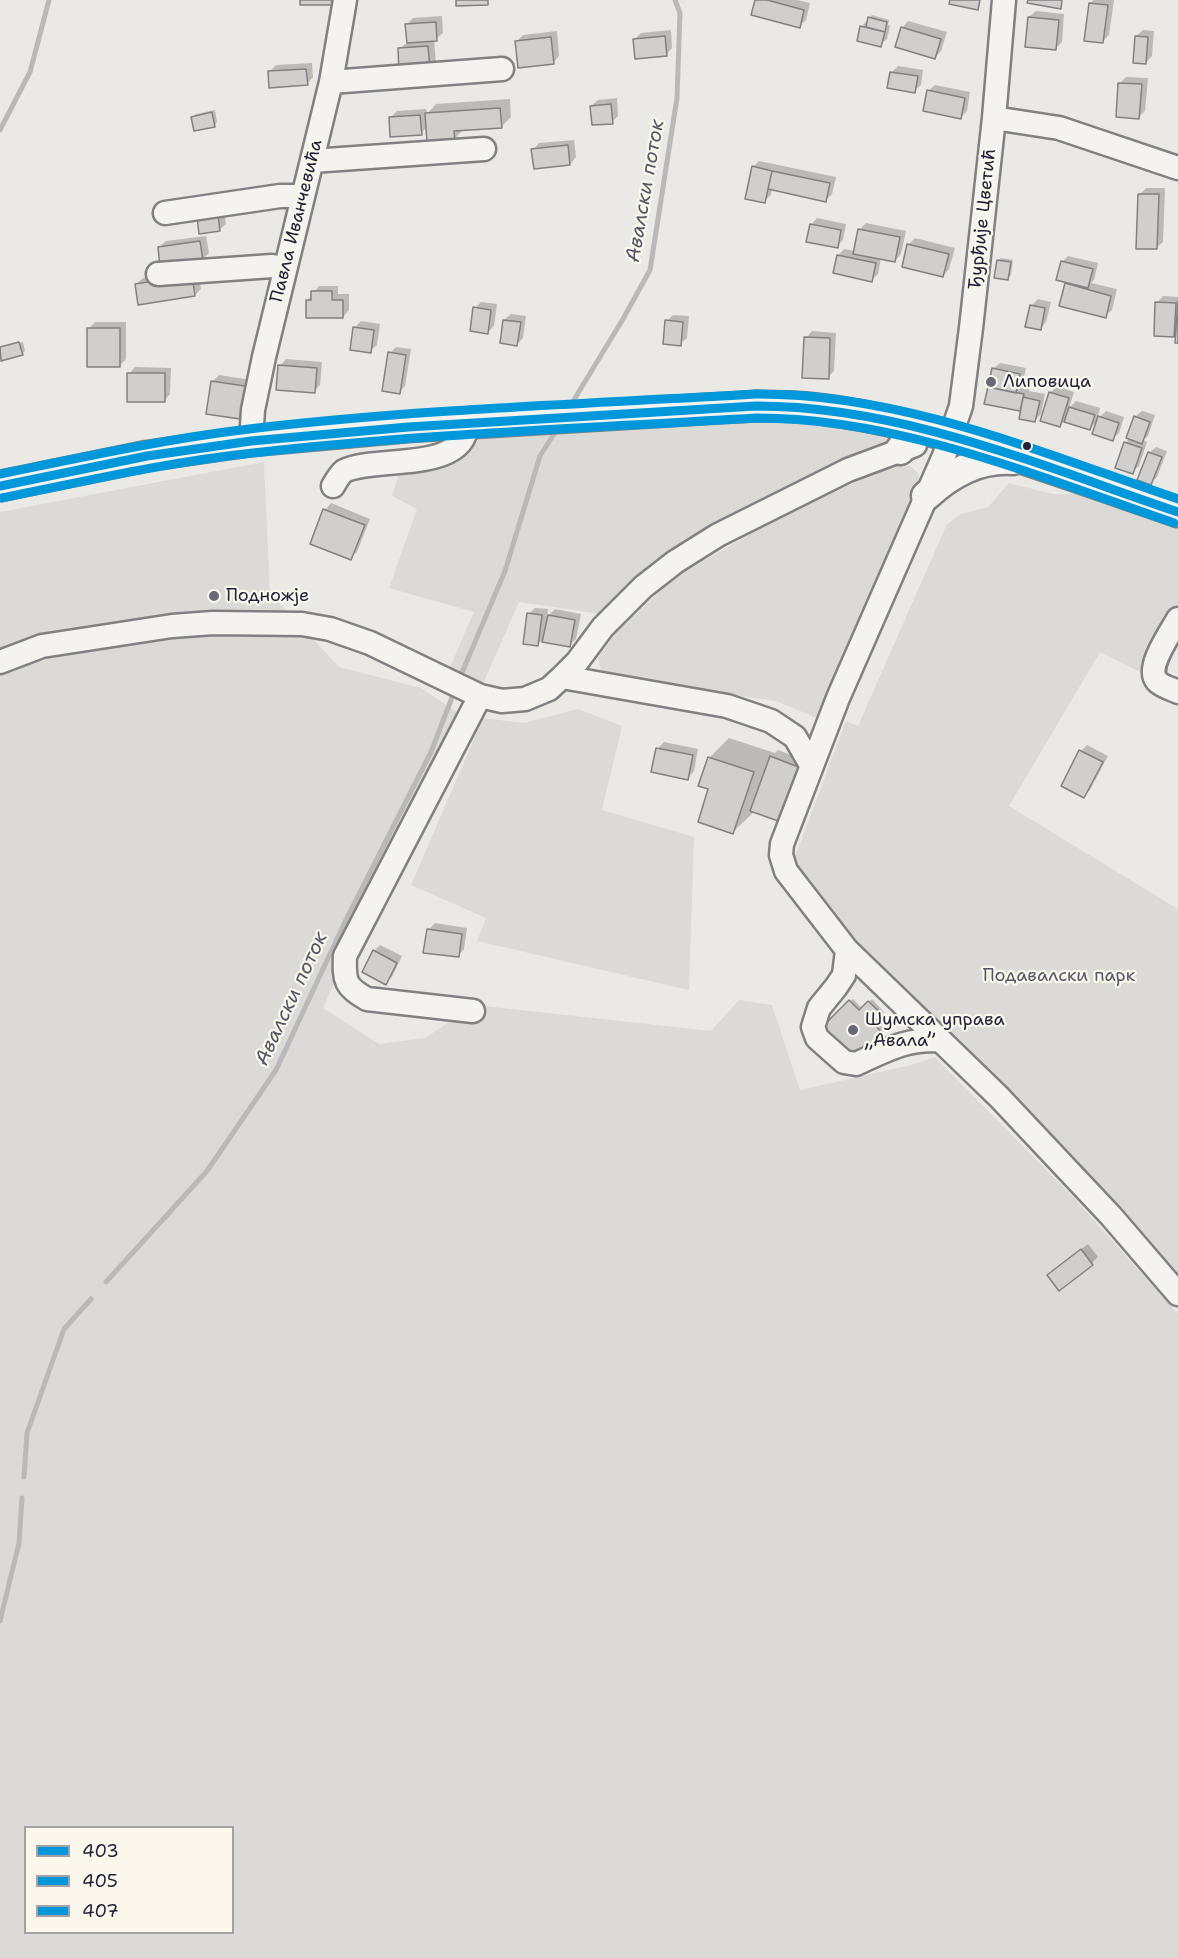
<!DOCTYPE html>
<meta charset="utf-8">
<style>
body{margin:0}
#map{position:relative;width:1178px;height:1958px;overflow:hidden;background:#ebe9e5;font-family:"Shantell Sans",sans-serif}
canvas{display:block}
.legend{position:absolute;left:24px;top:1826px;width:210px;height:108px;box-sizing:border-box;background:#fbf7ec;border:2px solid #a4a2a5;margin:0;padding:8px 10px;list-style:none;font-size:18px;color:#22223b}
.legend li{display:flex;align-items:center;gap:12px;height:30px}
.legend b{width:30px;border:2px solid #a4a2a5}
</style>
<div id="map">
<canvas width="1178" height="1958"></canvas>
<ul class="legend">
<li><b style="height:8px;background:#0098da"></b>403</li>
<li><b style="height:8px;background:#0098da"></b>405</li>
<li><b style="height:8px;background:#0098da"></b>407</li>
</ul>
</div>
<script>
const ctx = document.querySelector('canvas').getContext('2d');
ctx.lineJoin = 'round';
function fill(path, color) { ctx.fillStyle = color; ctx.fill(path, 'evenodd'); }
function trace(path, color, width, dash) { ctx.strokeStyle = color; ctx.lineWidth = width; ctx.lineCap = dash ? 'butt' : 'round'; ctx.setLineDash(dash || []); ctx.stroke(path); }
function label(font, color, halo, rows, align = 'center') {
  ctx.font = font + ' "Shantell Sans",sans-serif'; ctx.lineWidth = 4.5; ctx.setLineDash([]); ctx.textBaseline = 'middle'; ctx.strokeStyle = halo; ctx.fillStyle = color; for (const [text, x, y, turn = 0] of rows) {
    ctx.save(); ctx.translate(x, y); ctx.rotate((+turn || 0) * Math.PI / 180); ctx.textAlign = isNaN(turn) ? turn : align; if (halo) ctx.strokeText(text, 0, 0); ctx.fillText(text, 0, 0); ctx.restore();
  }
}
const green = new Path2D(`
 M789 415 903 439 706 527 642 577 607 615 519 602 483 684 450 667 474 612 389 588 417 509 392 496 401 467 458 457 488 433 585 432Z
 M264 462 270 593 339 667 421 688 458 713 323 1008 379 1044 425 1038 475 1005 711 1031 739 1000 772 1005 800 1090 911 1065 935 1057 1073 1197 1178 1314V1958H0V512ZM26 1828H232V1932H26Z
 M896 466H910L918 473 923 492 819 719 776 701 602 676 598 658 617 632 674 578 780 517 887 468Z
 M1009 483 1053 494H1092L1178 520V618L1148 676 1100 652 1009 806 1178 909V1276L1015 1099 929 1013 854 944 793 862 846 721 858 726 947 524 961 514 988 507Z
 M578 709 622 726 602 810 694 837 689 990 477 941 486 918 411 885 483 718 524 723Z`);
const shadow = new Path2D(`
 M757 0H797L810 3 806 20 799 26Z
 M1094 0H1114L1109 35 1102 42 1090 3Z
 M1036 11 1064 14 1062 42 1055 49 1029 17Z
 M872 15 889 20 888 25 890 26 887 39 880 45 858 40 862 26Z
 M442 16 443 33 434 40 436 62 429 69 399 49 408 42 407 24 413 18Z
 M908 21 947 32 941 51 935 57 902 28Z
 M671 30 672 48 666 55 634 40 641 33Z
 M1143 30 1154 31 1152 56 1146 63 1136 36Z
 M557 31 559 56 553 63 517 41 523 35Z
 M312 63 313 77 307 84 269 72 276 65Z
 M898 66 923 70 921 85 914 91 892 72Z
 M1126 77 1148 78 1145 111 1139 117 1120 83Z
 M935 85 970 92 967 111 960 118 928 91Z
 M617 98 618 116 612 122 591 106 598 100Z
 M510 99 511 117 501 127 464 129 454 139 427 127 421 133 391 117 397 111 426 109 427 114 436 104Z
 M215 110 217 122 215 125 193 117 196 114Z
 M574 140 576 157 570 164 533 150 539 143Z
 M759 161 836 177 832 194 826 200 772 188 771 195 764 201 753 167Z
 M1146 188H1165L1163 242 1156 248 1140 194Z
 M224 208 226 224 219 230 199 217Z
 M817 218 846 224 843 240 837 246 811 225Z
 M866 223 906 231 901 254 895 261 881 258 878 274 871 280 838 256 844 249 855 251 859 230Z
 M206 236 209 253 202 260 159 247 166 241Z
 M915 238 955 248 949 269 943 276 909 244Z
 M1068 256 1098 263 1094 280 1091 283 1117 289 1112 310 1105 316 1066 284 1069 282 1062 262Z
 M1001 258 1013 260 1011 275 1008 278 998 261Z
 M198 269 201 289 195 295 136 284 143 278Z
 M319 286H338V294H349V310L343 317 307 301Z
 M1163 296 1178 297V342L1177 332 1174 336 1157 303Z
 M1038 299 1051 302 1046 322 1040 329 1031 306Z
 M481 302 497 304 494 326 488 332 475 308Z
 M511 314 526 316 523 338 517 344 504 320Z
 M673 315 689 316 687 338 680 344 667 321Z
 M361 321 380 324 377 345 370 351 354 328Z
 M95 322H126V359L120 365 89 329Z
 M812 331 836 333 834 371 828 377 806 338Z
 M23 342 25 351 22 354 2 359 0 350 1 347V348Z
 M396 347 411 349 405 386 399 392 390 353Z
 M286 359 322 362 320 385 314 391 280 366Z
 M1000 363 1026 368 1022 386 1029 388V391L1045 394 1041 414 1035 420 1022 410 986 403 993 369Z
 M135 367 171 368 170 394 164 401 129 374Z
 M219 375 251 380 246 411 240 417 212 382Z
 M1057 386 1074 392 1069 408 1076 401 1100 408 1097 420 1106 411 1124 417 1119 433 1112 439 1099 419 1090 428 1065 420 1060 426 1050 393Z
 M1142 411 1155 415 1148 436 1143 440 1147 442 1139 466 1132 472 1125 443 1130 438 1135 417Z
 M1156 447 1167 451 1157 477 1151 483 1149 453Z
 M331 503 370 519 357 552 350 558 325 510Z
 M535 608 548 609 547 617 555 609 581 614 576 639 569 646 542 640 538 644 529 614Z
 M729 738 775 753 778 750 807 761 733 832 710 788 709 758Z
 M664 742 698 749 694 771 688 778 657 749Z
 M1087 745 1108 756 1090 790 1083 796 1081 751Z
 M435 923 467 928 464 949 458 956 428 930Z
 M380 945 402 956 392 977 385 983 374 951Z
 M853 999 862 1008 872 999 884 1012 876 1020 885 1030 855 1059 824 1027Z
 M1088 1244 1098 1257 1092 1263 1049 1275Z`);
const stream = new Path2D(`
 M0 130 30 72 49 0
 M572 403 623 319 650 270 677 98 680 13 675 0
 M461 675 505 571 540 456 554 434
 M106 1282 207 1171 276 1070 344 924 431 752 453 695
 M24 1477 27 1433 64 1329 91 1299
 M0 1621 19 1543 22 1498`);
const building = new Path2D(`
 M300 0H334L333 5H300Z
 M456 0H488V5L456 6Z
 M755 0H767L804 10 800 28 751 15Z
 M950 0H980L978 10 949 4Z
 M1028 0H1062L1061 9 1027 3Z
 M1089 3 1108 5 1103 43 1084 41Z
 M868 17 887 22 885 32 866 27Z
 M1028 17 1059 20 1056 50 1025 47Z
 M436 22 437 41 407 43 405 24Z
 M860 26 885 32 881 47 857 41Z
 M901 27 941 39 935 59 895 47Z
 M665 36 667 56 635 59 633 39Z
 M1135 36 1148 37 1146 64 1133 63Z
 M551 37 554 64 518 68 515 41Z
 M428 46 430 70 399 73 398 48Z
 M306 69 308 85 269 88 268 71Z
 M890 72 918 76 915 93 887 88Z
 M1118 83 1142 84 1139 119 1116 117Z
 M927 90 965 98 961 119 923 111Z
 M611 104 613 124 592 125 590 106Z
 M500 108 502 128 454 131 455 141 427 143 425 113Z
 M212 112 215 127 194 131 191 117Z
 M420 115 422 135 390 137 389 117Z
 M568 145 570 165 534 169 531 149Z
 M752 166 772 171 765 203 745 199Z
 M772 171 830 183 826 202 768 189Z
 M1138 194H1159L1157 249H1136Z
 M218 214 220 231 199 234 197 217Z
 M810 224 841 230 838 248 806 242Z
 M858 229 900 237 895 262 853 254Z
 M200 241 203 261 160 267 158 247Z
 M907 244 949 254 943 277 902 267Z
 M837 255 876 263 872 282 833 273Z
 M997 260 1011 262 1008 280 994 278Z
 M1061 261 1093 269 1088 288 1056 280Z
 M192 275 195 296 138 305 135 284Z
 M1065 283 1111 296 1106 318 1059 306Z
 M311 291H332V300H343V318H306V300H311Z
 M1178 301V343H1175Z
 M1155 302 1176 303 1174 337 1154 336Z
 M1030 305 1045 308 1041 330 1025 327Z
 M473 307 491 310 488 334 470 331Z
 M503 320 521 322 517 346 500 343Z
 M665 320 683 322 681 346 663 344Z
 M353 327 374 330 371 353 350 350Z
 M87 328H120V367H87Z
 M804 337 830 338 829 379 802 378Z
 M19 342 23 355 1 361 0 347Z
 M388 352 406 355 400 394 382 391Z
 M278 365 317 368 315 393 276 390Z
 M992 368 1020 374 1016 393 988 387Z
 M127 373H165V402H127Z
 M211 381 245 386 240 419 206 414Z
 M988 387 1024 394 1020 411 984 404Z
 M1049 392 1069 398 1060 427 1040 421Z
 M1023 397 1040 401 1035 422 1019 419Z
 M1069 407 1095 415 1090 430 1064 422Z
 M1098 416 1119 423 1113 441 1092 434Z
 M1134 416 1150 422 1142 444 1126 438Z
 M1124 442 1142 448 1133 474 1115 468Z
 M1148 452 1162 457 1151 485 1137 480Z
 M323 509 365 525 351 560 310 544Z
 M527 613 542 615 538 646 523 644Z
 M548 615 575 620 570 647 542 642Z
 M656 748 693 755 688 780 651 772Z
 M1079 750 1103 762 1084 798 1061 786Z
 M770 756 801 768 781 822 750 811Z
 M708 757 754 772 733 834 698 822 708 789 698 786Z
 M427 929 462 934 459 957 423 953Z
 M373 950 397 963 386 985 362 972Z
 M849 1000 859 1010 868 1001 883 1015 874 1024 883 1034 855 1061 822 1027Z
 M1081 1249 1093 1265 1059 1291 1047 1275Z`);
const minor = new Path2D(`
 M1004 0 994 118 971 328 961 406 944 456 838 698 782 844 781 855 786 871 847 950 999 1097 1111 1216 1178 1294
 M331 82 502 69
 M994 118 1059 128 1178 168
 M312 161 484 149
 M165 213 280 196H302
 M158 274 272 266 284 269
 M251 441 253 410 264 357 331 82 345 0
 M333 486C336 481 340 474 344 471 375 455 464 474 467 424
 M1178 619C1171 632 1145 668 1157 681 1161 686 1172 689 1178 692
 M0 662 42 646 172 626 213 623 302 624 330 629 370 643 480 696 502 701 525 699 549 689 562 677 577 662 603 627 643 587 675 562 718 535 848 470 915 445
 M562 677 727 706 771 721 795 737 811 765
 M847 950 844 975 836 987 819 1008 813 1027 817 1038 844 1062 856 1064C887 1050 904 1039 940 1040
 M473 1011 367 999C345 987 344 981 345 956L480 696`);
const major = new Path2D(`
 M900 450 908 439 907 429 902 425
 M0 486 147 456 251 441 408 427 756 406C774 406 792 406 810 408 933 421 1061 473 1178 512
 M926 496C951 473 978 458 1013 460`);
const bus1 = new Path2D(`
 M0 486 147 456 251 441 408 427 756 406C902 406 1042 466 1178 512`);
const bus2 = new Path2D(`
 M2 498C86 481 168 462 253 453 420 434 589 428 756 418 901 418 1039 477 1174 523`);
const bus3 = new Path2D(`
 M0 474C83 457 165 439 249 429 417 409 587 404 755 394 902 393 1042 453 1178 499`);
const markers = [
 [991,382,6,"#686876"],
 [1027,446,5,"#22223b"],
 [214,596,6,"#686876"],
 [853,1030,6,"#686876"]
];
const streetNames = [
 ["Ђурђије Цветић",983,219,-84],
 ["Павла Иванчевића",297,221,-76]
];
const poiNames = [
 ["Липовица",1003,382],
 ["Подножје",226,596],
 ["Шумска управа",865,1020],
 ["„Авала”",865,1041]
];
const parkNames = [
 ["Подавалски парк",1059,976]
];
const waterNames = [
 ["Авалски поток",646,191,-80],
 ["Авалски поток",292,999,-65]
];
fill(green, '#dcdad6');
fill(shadow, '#0003');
trace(stream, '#bbb8ba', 5);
fill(building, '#d1cfcd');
trace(building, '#818083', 1.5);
trace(minor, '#818083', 27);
trace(major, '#818083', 33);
trace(minor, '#f4f3ef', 22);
trace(major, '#f4f3ef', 28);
trace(bus1, '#0098da', 9);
trace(bus2, '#0098da', 9);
trace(bus3, '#0098da', 9);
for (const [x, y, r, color] of markers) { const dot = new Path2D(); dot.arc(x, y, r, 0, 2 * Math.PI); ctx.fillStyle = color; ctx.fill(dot); trace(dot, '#fbf7ec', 2); }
label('18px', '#22223b', '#fbf7ec', streetNames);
label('18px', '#22223b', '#fbf7ec', poiNames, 'left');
label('18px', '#565566', '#fbf7ec', parkNames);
label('italic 20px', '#575666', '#fbf7ec', waterNames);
</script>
